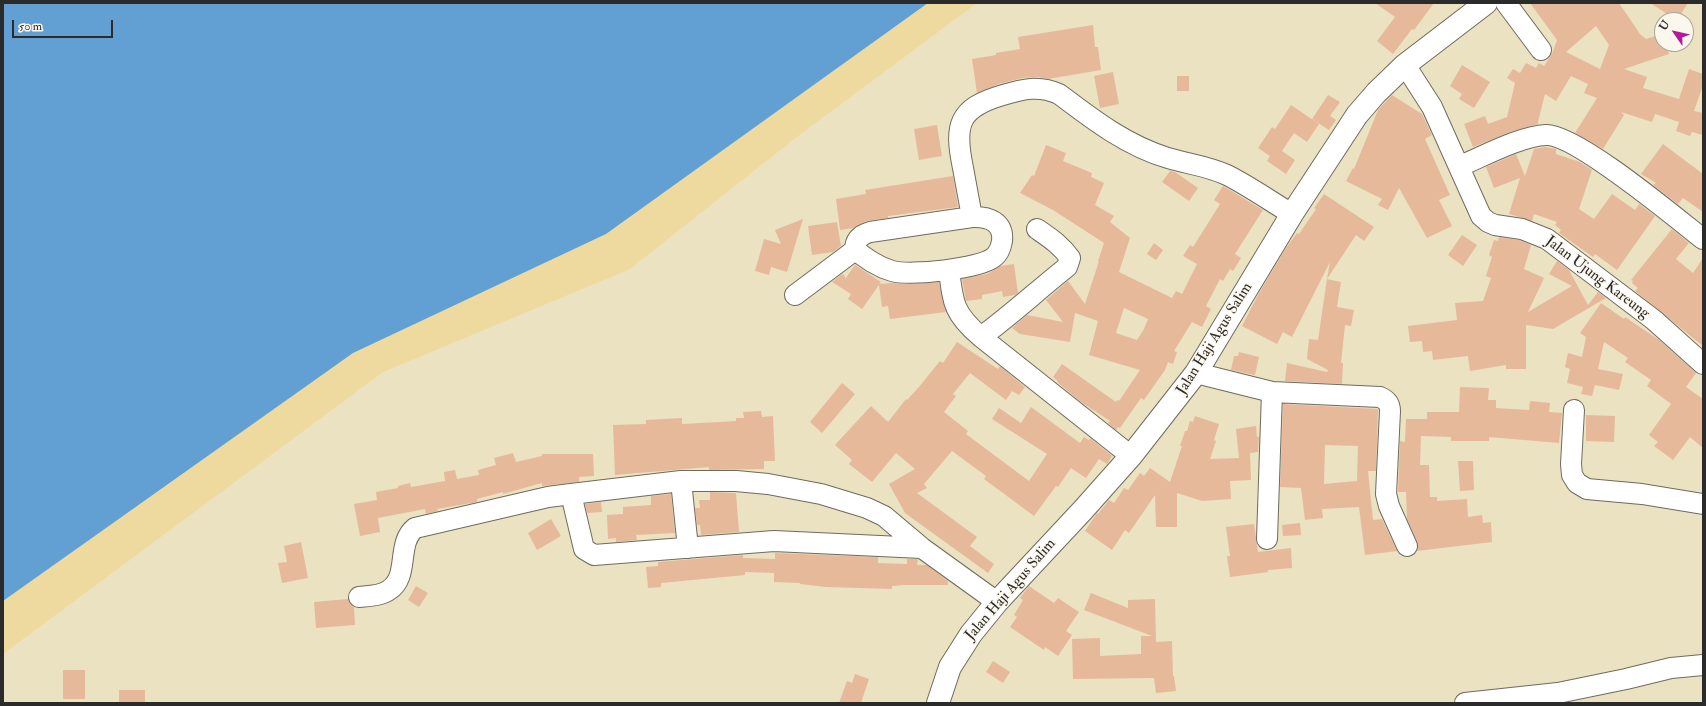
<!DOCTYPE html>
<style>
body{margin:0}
#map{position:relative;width:1706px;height:706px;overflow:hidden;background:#ebe2c1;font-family:"IM FELL Double Pica",serif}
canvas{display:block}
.frame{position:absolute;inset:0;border:4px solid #2b2b2b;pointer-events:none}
.north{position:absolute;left:1654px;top:12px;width:40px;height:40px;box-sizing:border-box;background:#fbf7ec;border:1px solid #a8a59f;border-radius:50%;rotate:304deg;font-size:11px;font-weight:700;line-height:16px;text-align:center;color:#2b2b2b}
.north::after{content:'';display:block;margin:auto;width:14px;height:18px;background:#b5179e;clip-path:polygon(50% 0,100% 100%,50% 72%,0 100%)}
.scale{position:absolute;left:12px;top:20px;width:101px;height:18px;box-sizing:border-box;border:2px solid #2b2b2b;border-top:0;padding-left:5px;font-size:12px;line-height:14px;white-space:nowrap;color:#2b2b2b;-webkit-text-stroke:3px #fbf7ec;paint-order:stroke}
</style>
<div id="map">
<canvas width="1706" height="706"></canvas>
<div class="frame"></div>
<div class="north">U</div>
<div class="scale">50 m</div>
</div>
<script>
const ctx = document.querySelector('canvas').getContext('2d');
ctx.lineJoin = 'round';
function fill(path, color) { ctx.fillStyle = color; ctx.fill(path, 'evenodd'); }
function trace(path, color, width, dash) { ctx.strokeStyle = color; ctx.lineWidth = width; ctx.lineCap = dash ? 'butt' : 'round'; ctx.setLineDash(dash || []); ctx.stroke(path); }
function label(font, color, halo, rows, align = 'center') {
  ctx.font = font + ' "IM FELL Double Pica",serif'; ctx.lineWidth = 3; ctx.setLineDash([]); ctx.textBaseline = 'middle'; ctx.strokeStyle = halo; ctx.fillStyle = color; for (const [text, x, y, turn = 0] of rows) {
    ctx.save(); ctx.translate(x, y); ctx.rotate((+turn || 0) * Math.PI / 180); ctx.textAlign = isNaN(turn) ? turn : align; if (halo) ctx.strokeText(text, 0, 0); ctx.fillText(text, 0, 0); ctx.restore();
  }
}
const sand = new Path2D(`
 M928 3H977L798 136 630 269 383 372 3 654V601L352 353 606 234Z`);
const water = new Path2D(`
 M3 3H928L606 234 353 353 3 601Z`);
const building = new Path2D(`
 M1375 3H1434L1414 30 1412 29 1393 54 1377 41 1395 17Z
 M1530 3H1619L1640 34 1646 39 1662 34V44H1666L1669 54 1624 69 1647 77 1643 88 1679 99 1689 69 1703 74V85L1694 111 1703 113V135L1692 132 1690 136 1676 131 1679 122 1655 114 1652 122 1621 112 1624 115 1603 149 1575 133 1597 98 1584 93 1588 84 1571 76 1556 101 1545 94 1538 122V124L1510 132 1473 147 1464 124 1485 116 1488 124 1507 117 1515 83 1507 78 1513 69 1520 73 1526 63 1536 68 1539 63 1544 66 1552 54 1557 40ZM1596 26 1609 45 1600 69 1566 52Z
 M1650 3H1688L1677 20Z
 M1093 25 1095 47H1098L1101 70 1048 79 1038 77 1022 78 999 84 977 93 972 59 996 55V53L1020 49 1018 37Z
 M1462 65 1490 82 1474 108 1459 99 1462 94 1450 86Z
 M1113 72 1119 104 1100 108 1094 76Z
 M1177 76H1189V91H1177Z
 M1328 95 1340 102 1330 116 1336 120 1329 130 1312 119Z
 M1392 95 1422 114 1432 135 1425 139 1450 195 1439 200 1452 226 1427 238 1399 188 1388 210 1378 205 1382 199 1346 181 1353 168 1354 169 1378 110Z
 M1291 105 1319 124 1307 142 1294 133 1282 151 1295 160 1286 174 1267 161 1270 156 1258 148 1272 127 1275 129Z
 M937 125 942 156 919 160 914 129Z
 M1663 144 1703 174V212L1683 198 1678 204 1653 185 1656 183 1641 174Z
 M1046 145 1066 153 1063 161 1092 173 1091 177 1104 183 1095 205 1114 216 1110 222 1130 238 1119 272 1172 298 1176 291 1182 294 1197 264 1183 256 1190 245 1193 247 1220 204 1214 200 1223 186 1263 210 1235 254 1241 258 1233 271 1230 269 1223 281 1220 279 1206 306 1211 309 1202 327 1192 322 1174 351 1177 352 1173 364 1168 362 1165 370 1144 400 1141 398 1120 428 1118 427 1116 430 1108 423 1110 421 1081 402 1057 382 1058 381 1053 377 1062 364 1116 402 1117 400 1119 401 1140 370 1089 355 1098 321 1075 313 1070 342 1020 334 1012 328 1027 315 1063 322 1046 300 1068 281 1085 304 1099 261H1098L1104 243 1053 210 1020 193 1032 175 1034 176ZM1124 308 1148 319 1144 329 1137 340 1116 333Z
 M1545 147 1556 149V154L1580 162 1592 170 1579 209 1594 219 1612 194 1635 210 1639 204 1655 216 1617 270 1595 254 1593 257 1559 233 1561 230 1555 225 1557 222 1534 214 1532 221 1509 214 1520 178 1494 188 1486 167 1516 154 1525 176 1534 149Z
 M1170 171 1175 172 1198 188 1189 201 1162 182Z
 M953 176 958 207 888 216V218L866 221 853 228 840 230 836 199 866 194 865 190Z
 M1324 194 1374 227 1364 241 1356 235 1327 279 1330 262 1292 337 1283 332 1277 344 1242 326 1259 293 1286 248 1297 233 1299 234 1316 209 1314 208Z
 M803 219 787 272 771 267 769 275 755 271 764 239 781 244 775 230Z
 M837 222 841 246 833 252 812 255 808 226Z
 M1672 229 1689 243 1676 259 1693 273 1703 258V346L1635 291 1638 288 1632 283 1633 281 1631 280Z
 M1462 235 1477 245 1463 266 1448 255Z
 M1499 237 1519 240 1531 245 1524 269 1544 278 1528 312 1572 286 1549 274 1557 261 1569 270 1588 305 1598 292 1606 298 1553 329 1526 325V369H1506V365L1470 371 1468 356 1433 360 1432 351 1423 352 1422 341 1410 342 1408 326 1457 320 1455 303 1483 301 1491 278 1486 276 1492 257 1489 255 1494 240 1498 241Z
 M1154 243 1163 250 1156 260 1147 254Z
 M1014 264 1018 293 1015 295 1003 297 1002 291 982 295V299L966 301 962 279 987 274 1001 266Z
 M855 265 881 282 879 284 891 283 913 284 939 282 946 312 890 319 888 306 882 307 879 285 862 309 848 299 851 294 832 282 842 274 845 276V279Z
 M1327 279 1341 282 1337 307 1354 310 1351 326 1345 325 1341 363H1343L1342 384 1285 381 1287 363 1327 372 1328 370 1307 359 1309 339 1318 340Z
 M1601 303 1624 319 1625 317 1659 340 1696 373 1686 387 1703 399V448L1690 437 1673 460 1654 446 1658 442 1649 435 1671 404 1647 386 1651 380 1625 362 1628 358 1604 342 1598 369 1623 374 1619 390 1595 385 1592 396 1581 394 1583 387 1567 383 1570 369 1565 367 1568 353 1582 357 1586 337 1580 333Z
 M957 342 998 369 1000 366 1025 387 1019 395 1012 391 1006 400 970 373 953 394 956 396 944 412 968 431 966 434 1029 481 1047 454 992 419 999 408 1021 423 1031 407 1080 443 1084 437 1089 440 1090 438 1112 456 1107 464 1099 459 1086 478 1071 468 1058 487 1056 486 1034 516 984 479 986 476 952 451 924 484 927 488 917 493 977 537 970 546 994 564 988 573 905 513 889 484 915 469 896 453 872 482 849 464 852 460 835 445 871 406 888 422 906 399 907 400 919 387 940 361 943 363Z
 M1239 352 1259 357 1255 375 1231 370 1234 356H1238Z
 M842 383 855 394 822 433 810 422Z
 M1460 387 1489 388 1488 400H1496V408L1529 410 1530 401 1550 403 1549 412 1562 413 1559 443 1489 437V441H1451V437L1421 436 1420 465H1429L1430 497H1437V501L1467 499 1468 517 1482 515 1483 523 1491 522 1492 542 1417 551 1418 547 1417 541 1407 519 1406 492H1398L1400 441 1405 442 1406 419H1427V412H1459Z
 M1283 404 1378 409 1376 471H1368L1373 520 1382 519 1397 551 1365 555 1359 507 1322 509 1323 518 1305 520 1301 488 1280 487ZM1325 445 1358 446 1357 481 1324 484Z
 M761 411 762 417 773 416 775 461H764V469L709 470V467L615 475 613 425 646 424V420L682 418V424L736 421V418H744L743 412Z
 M1586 415 1615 416 1614 442 1586 441Z
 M1195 416 1219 424 1214 440 1216 441 1210 459 1239 458 1236 429 1256 426 1257 437H1259L1258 452 1250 453 1251 480 1230 481 1231 499 1202 501 1177 493V527H1156L1155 495 1129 533 1125 530 1112 550 1085 531 1097 513 1098 514 1109 500 1114 503 1124 488 1128 490 1140 473 1144 476 1150 468 1170 482 1182 446H1180L1185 431H1187L1190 421 1193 422Z
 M513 453 516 462 542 456V454H593L594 476 579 477V482L542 486V483L503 494V492L477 499V502L437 509 438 511 426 514 425 509 378 518 380 532 360 536 354 504 377 500 376 492 398 488V486L410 483 411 487 445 481 444 472 455 470 457 479 479 475 478 470 496 465 494 458Z
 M1458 461H1473L1474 490 1460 491Z
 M710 492 736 493 739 532 701 535 700 525H697L695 508H700L699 500H710Z
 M671 494 675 533 636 535 637 540 616 542V538L608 539 607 515 623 514V507L651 505V496Z
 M601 502 602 512 587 513 585 504Z
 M551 519 561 536 537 550 528 533Z
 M1300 523 1301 535 1283 536 1282 525Z
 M1254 524 1258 552 1291 548 1292 568 1268 570V572L1230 577 1227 556H1230L1226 527Z
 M301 542 308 578 282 583 278 563 287 562 284 546Z
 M775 553 878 557V563L907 564V559H918L917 565H927L948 581V585H905L892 586V589L826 587 800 584V583L774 582V573L745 572V575L661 583V587L648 588 646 567 658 566V562L743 555V558L775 559Z
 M416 586 428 593 419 607 408 600Z
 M1029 586 1054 603 1058 598 1079 612 1066 631 1072 635 1058 656 1045 647 1044 650 1010 627 1017 617 1014 615 1023 600 1020 598Z
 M1091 593 1128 608V600L1155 599 1156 642 1172 641 1173 676H1174L1176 691 1156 693 1154 678 1073 679 1072 639 1100 638V656L1141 654V636H1152L1084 610Z
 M348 599 350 604 354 607 355 625 316 628 314 602Z
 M993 661 1010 672 1003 683 986 672Z
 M63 670H85V699H63Z
 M855 674 869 679 861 703H839L847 681 852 683Z
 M119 690H145V703H119Z`);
const minor = new Path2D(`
 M1506 3 1541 50
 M1405 65 1432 107 1481 216 1488 222 1495 225 1522 229 1547 239 1654 320 1703 364
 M1460 166C1484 156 1521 136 1546 135 1576 134 1676 218 1703 239
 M972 217C969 201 966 185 963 168 954 125 958 108 1003 95 1023 89 1039 85 1059 94 1092 119 1127 146 1168 158 1188 164 1208 166 1227 175 1249 186 1270 201 1292 214
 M972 217C988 216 1004 222 1002 241 1001 247 999 253 994 257 980 269 910 276 892 271 878 267 867 259 855 250 855 240 860 235 870 232Z
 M949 270C953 304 954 314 981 337L1131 456
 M795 295 855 250
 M981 337C1011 315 1038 290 1067 267L1070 258C1061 245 1050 238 1037 229
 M1196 373 1272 392 1380 397C1387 400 1390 404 1390 411L1386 494 1389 506 1407 546
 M1574 410 1571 464 1572 475 1577 483 1587 489 1642 494 1703 504
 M681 481 688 548
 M571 494 584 549 594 555 774 541 922 548
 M1267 539 1272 392
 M359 597C368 596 381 596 389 590 410 577 396 543 415 528L548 497 571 494 681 481H736L768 484 821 494 867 508 884 516 922 548 997 602
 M1465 703 1558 693 1626 679 1671 668 1703 665`);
const major = new Path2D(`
 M938 703 950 667 971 634 997 602 1083 510 1131 456 1196 373 1292 214 1357 115 1376 93 1405 65 1486 3`);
const streetNames = [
 ["Jalan Ujung Kareung",1597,278,37],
 ["Jalan Haji Agus Salim",1215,339,-58],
 ["Jalan Haji Agus Salim",1011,590,-49]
];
fill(sand, '#eeda9e');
fill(water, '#62a0d4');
fill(building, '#e6b99b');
trace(minor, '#6e6b60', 22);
trace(major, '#6e6b60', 24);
trace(minor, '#fff', 20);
trace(major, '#fff', 22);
label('15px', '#2b2b2b', '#fbf7ec', streetNames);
</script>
